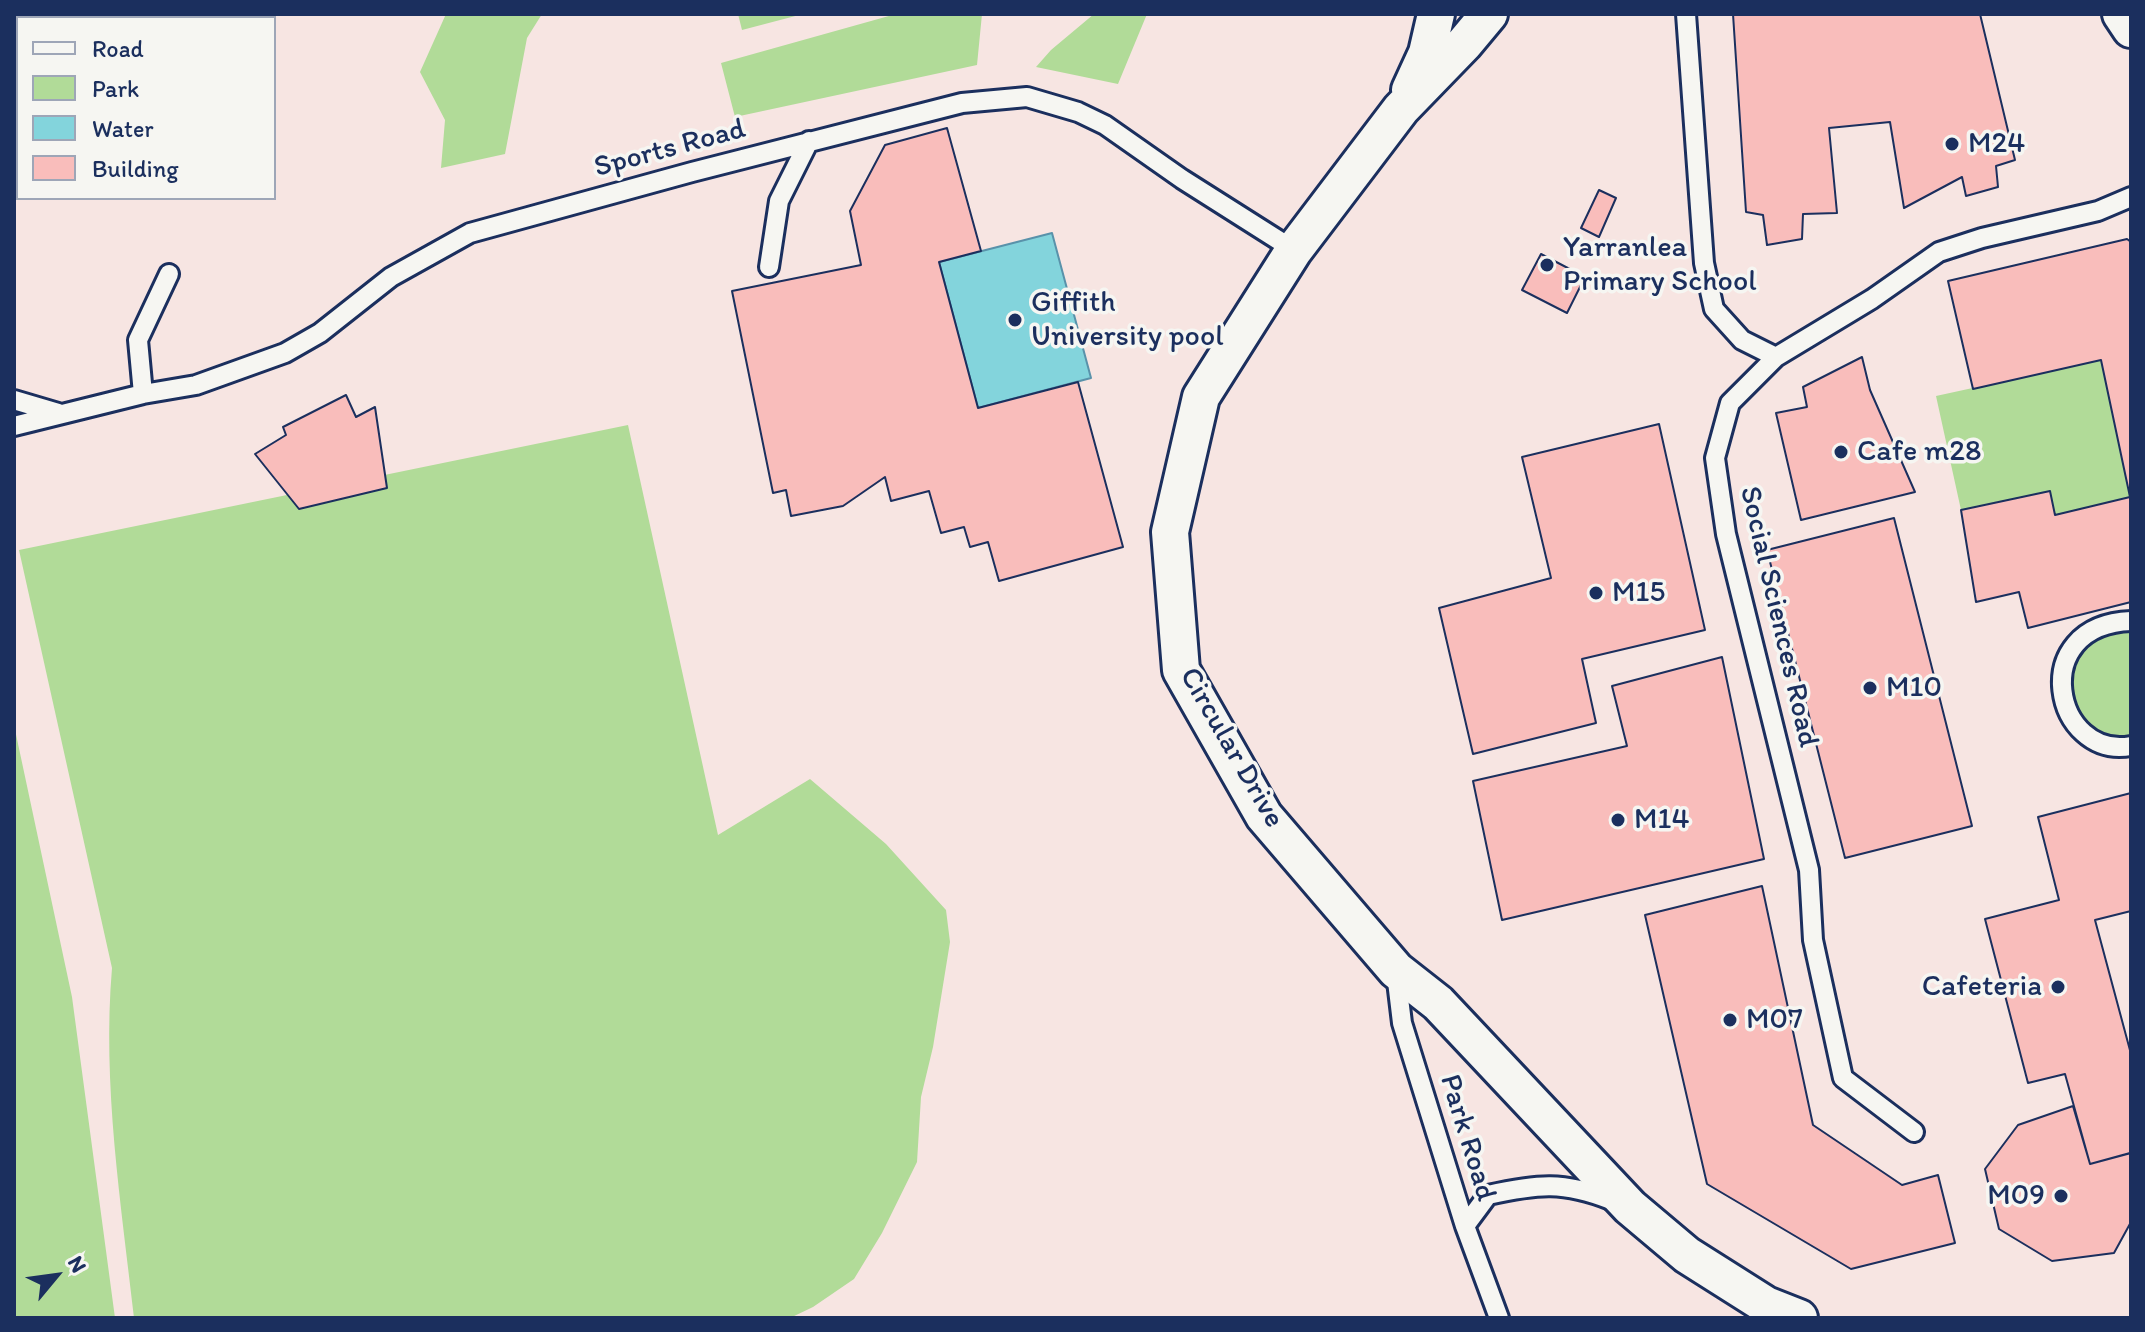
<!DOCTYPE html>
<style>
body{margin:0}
#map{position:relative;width:2145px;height:1332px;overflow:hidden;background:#f6f6f2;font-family:Itim,sans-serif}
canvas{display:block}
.frame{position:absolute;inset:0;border:16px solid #1b2f5e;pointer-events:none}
.legend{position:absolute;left:16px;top:16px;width:260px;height:184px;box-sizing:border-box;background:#f6f6f2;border:2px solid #9ea6b7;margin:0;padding:10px 14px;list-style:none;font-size:24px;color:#1b2f5e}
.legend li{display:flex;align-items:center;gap:16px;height:40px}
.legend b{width:40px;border:2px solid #9ea6b7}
.north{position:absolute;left:16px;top:1236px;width:80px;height:80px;-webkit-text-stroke:6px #f6f6f2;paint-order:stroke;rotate:61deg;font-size:22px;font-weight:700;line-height:32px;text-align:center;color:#1b2f5e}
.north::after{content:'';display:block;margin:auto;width:28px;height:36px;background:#1b2f5e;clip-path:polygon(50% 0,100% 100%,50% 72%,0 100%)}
</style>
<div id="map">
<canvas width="2145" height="1332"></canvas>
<div class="frame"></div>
<ul class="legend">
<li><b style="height:10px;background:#f6f6f2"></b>Road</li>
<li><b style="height:22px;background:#b1db98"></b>Park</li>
<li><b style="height:22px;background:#83d4dc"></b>Water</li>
<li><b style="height:22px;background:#f9bdbb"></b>Building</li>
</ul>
<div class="north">N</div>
</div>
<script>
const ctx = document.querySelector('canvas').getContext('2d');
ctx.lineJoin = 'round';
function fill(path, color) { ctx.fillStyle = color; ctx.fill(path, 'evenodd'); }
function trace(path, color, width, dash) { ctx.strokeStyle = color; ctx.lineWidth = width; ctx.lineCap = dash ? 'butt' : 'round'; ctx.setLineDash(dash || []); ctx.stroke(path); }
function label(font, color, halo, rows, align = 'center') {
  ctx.font = font + ' Itim,sans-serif'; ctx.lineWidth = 7; ctx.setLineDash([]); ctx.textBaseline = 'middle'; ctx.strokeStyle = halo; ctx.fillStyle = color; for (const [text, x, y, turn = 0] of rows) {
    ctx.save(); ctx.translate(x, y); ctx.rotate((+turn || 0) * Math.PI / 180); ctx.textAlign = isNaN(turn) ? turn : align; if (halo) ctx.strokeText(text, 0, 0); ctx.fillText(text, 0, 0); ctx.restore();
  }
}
const built = new Path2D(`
 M14 14H2131V1318H14ZM18 18H274V198H18Z`);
const green = new Path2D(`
 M14 14H81L80 18H18V162L14 172Z
 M446 14H542L527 38 505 154 441 168 445 120 420 72Z
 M738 14H803L742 30Z
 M896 14H982L977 65 735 117 721 63Z
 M1094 14H1147L1118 84 1036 67 1051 50Z
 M2101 360 2130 497 2055 515 2049 491 1961 510 1936 396Z
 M628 425 718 835 810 779 886 844 946 910 950 942 933 1047 921 1097 917 1162 882 1233 854 1279 813 1307 790 1318H134C121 1203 102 1084 112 968L19 550Z
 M2131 621V746L2125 747 2072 719 2065 660 2076 643Z
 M14 725 72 997 115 1318H14Z`);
const water = new Path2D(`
 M1052 233 1091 378 978 408 939 262Z`);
const building = new Path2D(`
 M1733 14H1980L2015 160 1996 166 1998 187 1966 196 1962 177 1904 208 1890 122 1829 128 1837 213 1803 214 1802 239 1767 245 1763 215 1746 212Z
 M947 128 981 251 939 262 978 408 1078 382 1123 547 999 581 988 542 970 547 964 527 941 533 929 491 891 501 885 477 843 506 791 516 786 490 773 493 732 291 861 265 850 211 885 145Z
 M1599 190 1616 198 1599 237 1581 228Z
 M2127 239 2131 242V602L2028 628 2019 592 1976 602 1961 510 2050 491 2055 515 2130 497 2101 360 1973 389 1948 281Z
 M1541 254 1585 277 1567 313 1522 290Z
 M1862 357 1870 390 1915 492 1801 520 1776 413 1807 407 1803 387Z
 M346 395 356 417 375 407 387 488 299 509 255 454 286 435 283 427Z
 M1659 424 1705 630 1582 659 1596 723 1473 754 1439 608 1551 578 1522 457Z
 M1894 518 1972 826 1845 858 1767 550Z
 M1722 657 1764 859 1502 920 1473 781 1627 746 1612 686Z
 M2131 793V911L2095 920 2131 1054V1153L2090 1164 2065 1074 2028 1083 1985 919 2059 900 2038 817Z
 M1762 886 1813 1125 1902 1185 1938 1175 1955 1243 1851 1269 1707 1184 1645 915Z
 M2073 1106 2090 1164 2130 1153 2131 1222 2114 1253 2052 1261 1999 1229 1985 1169 2018 1125Z`);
const lane = new Path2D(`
 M1686 14 1704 263 1714 309 1742 340 1776 357
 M769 267 779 201 809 141
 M143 394 138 340 169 274
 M14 400 58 413
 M14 426 143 394 196 385 285 353 320 333 391 277 470 233 692 172 962 103 1027 97 1078 112 1105 125 1182 179 1294 250
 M2131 621C2025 625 2054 760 2131 746
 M1396 973 1402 1023 1465 1226 1499 1318
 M1914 1132 1843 1078 1813 940 1809 870 1726 534 1715 458 1730 403 1776 357 1872 299 1939 252 1982 238 2098 211 2131 197
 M1465 1226 1488 1195C1538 1184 1563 1181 1611 1200`);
const street = new Path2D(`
 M1489 14 1464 44 1401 109 1294 250 1201 397 1170 532 1181 670 1264 816 1396 970 1438 1003 1630 1207 1687 1255 1766 1305 1799 1318
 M2121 14 2131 29
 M1410 90 1427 53 1436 14`);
const markers = [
 [1952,144,8,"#1b2f5e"],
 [1547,265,8,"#1b2f5e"],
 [1015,320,8,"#1b2f5e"],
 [1841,452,8,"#1b2f5e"],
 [1596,593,8,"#1b2f5e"],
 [1870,688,8,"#1b2f5e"],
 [1618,820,8,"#1b2f5e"],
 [2058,987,8,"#1b2f5e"],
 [1730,1020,8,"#1b2f5e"],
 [2061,1196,8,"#1b2f5e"]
];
const poiNames = [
 ["M24",1968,144],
 ["Yarranlea",1563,248],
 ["Primary School",1563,282],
 ["Giffith",1031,303],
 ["University pool",1031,337],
 ["Cafe m28",1857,452],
 ["M15",1612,593],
 ["M10",1886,688],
 ["M14",1634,820],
 ["Cafeteria",2042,987,"right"],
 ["M07",1746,1020],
 ["M09",2045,1196,"right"]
];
const streetNames = [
 ["Sports Road",670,149,-15],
 ["Social Sciences Road",1778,617,77],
 ["Circular Drive",1231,748,60],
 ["Park Road",1467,1138,73]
];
fill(built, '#f7e5e2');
fill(green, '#b1db98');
fill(water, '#83d4dc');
trace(water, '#5992aa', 2);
fill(building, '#f9bdbb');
trace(building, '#1b2f5e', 2);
trace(lane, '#1b2f5e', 24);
trace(street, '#1b2f5e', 42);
trace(lane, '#f6f6f2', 18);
trace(street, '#f6f6f2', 36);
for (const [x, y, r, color] of markers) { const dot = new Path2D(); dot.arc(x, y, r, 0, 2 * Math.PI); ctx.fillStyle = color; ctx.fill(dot); trace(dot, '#f6f6f2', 3); }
label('30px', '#1b2f5e', '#f6f6f2', poiNames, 'left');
label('30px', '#1b2f5e', '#f6f6f2', streetNames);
</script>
